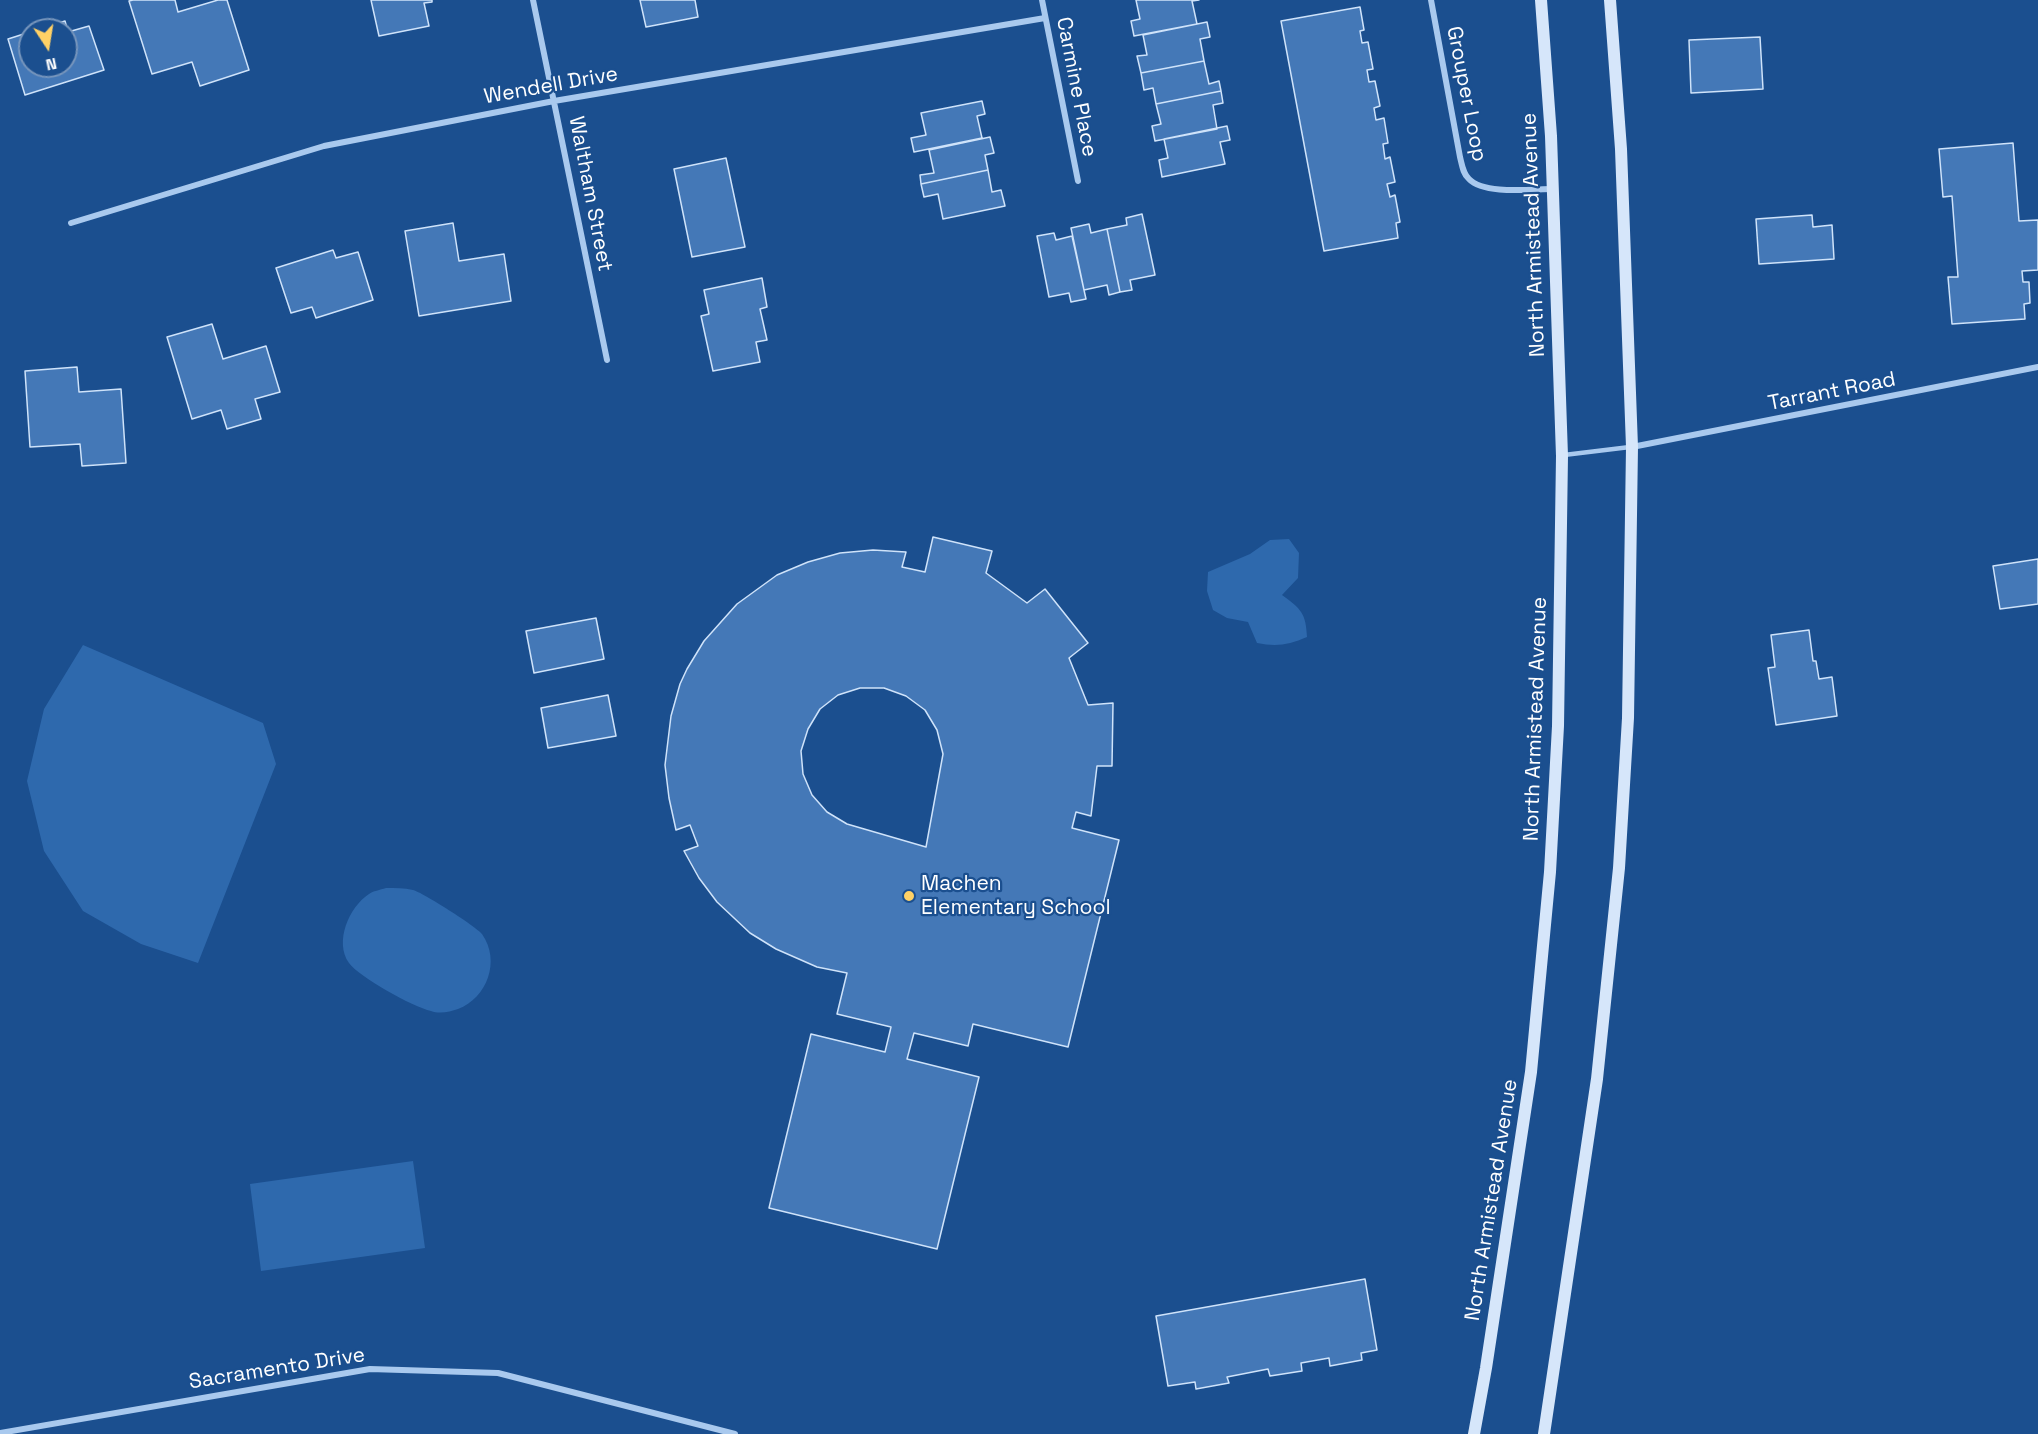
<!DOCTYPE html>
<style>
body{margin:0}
#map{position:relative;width:2038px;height:1434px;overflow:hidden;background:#1b4f8f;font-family:"Space Grotesk",sans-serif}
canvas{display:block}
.north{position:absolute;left:18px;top:18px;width:60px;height:60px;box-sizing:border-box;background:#1b4f8f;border:2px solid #7695bc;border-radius:50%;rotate:168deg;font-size:16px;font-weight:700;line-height:24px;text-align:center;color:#fff}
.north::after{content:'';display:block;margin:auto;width:21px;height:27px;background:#ffd166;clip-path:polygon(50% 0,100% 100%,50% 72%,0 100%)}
</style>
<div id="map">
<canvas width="2038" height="1434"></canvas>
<div class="north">N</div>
</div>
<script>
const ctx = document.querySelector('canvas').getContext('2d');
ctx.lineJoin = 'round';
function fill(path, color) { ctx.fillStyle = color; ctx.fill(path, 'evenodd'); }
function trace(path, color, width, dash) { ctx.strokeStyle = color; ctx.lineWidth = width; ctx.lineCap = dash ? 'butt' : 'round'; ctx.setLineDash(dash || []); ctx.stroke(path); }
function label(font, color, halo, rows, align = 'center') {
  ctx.font = font + ' "Space Grotesk",sans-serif'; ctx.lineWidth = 4.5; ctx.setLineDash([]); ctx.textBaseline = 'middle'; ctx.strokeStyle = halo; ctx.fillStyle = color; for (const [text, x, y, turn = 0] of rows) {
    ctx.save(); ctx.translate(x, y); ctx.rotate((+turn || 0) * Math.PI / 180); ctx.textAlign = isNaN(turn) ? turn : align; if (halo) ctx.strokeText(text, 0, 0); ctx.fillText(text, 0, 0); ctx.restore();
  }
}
const green = new Path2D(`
 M1289 539 1299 553 1298 578 1282 595C1301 609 1306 613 1307 637 1289 645 1276 647 1257 643L1248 622 1227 618 1213 610 1207 591 1208 572 1250 554 1270 540Z
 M83 645 263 723 276 764 198 963 141 944 83 911 44 851 27 781 44 709Z
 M386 888C395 888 404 888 413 890 422 892 477 927 482 934 501 961 487 998 458 1009 450 1012 439 1014 431 1011 413 1007 359 977 349 963 334 942 349 907 369 894 373 891 380 890 386 888Z
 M413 1161 425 1248 261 1271 250 1184Z`);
const building = new Path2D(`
 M133 0H175L178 12 218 0H227L249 70 200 86 192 62 152 74 129 1Z
 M371 0H432V2L424 3 429 26 379 36Z
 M640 0H695L698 17 646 27Z
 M1136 0H1199L1192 1 1197 24 1134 36 1131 21 1140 19Z
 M1360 7 1364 30 1360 31 1362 43 1368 42 1373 69 1367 70 1369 82 1375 81 1380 106 1374 108 1376 120 1384 118 1388 143 1383 144 1385 159 1390 157 1395 182 1387 184 1390 197 1395 195 1400 222 1396 223 1398 238 1324 251 1281 21Z
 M65 21 68 32 89 26 104 70 25 95 8 39 30 32V66H66V30H36Z
 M1207 22 1210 37 1200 39 1204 61 1141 73 1137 56 1147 55 1143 35Z
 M1760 37 1763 89 1691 93 1689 40Z
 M1204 61 1209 84 1219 81 1221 91 1156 104 1153 88 1144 90 1141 73Z
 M1221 91 1223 103 1213 105 1217 129 1155 141 1152 126 1161 124 1156 104Z
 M982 101 985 114 977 116 982 138 914 152 911 138 926 135 921 113Z
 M1227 126 1230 140 1220 142 1225 164 1162 177 1159 160 1168 158 1164 139Z
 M990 137 994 153 985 155 988 170 921 184 920 175 934 173 929 150Z
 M2013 143 2019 221 2038 220V270L2022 271 2023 282H2029L2030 303 2024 304 2025 319 1952 324 1948 277H1958L1952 196 1943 197 1939 149Z
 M726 158 745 247 692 257 674 169Z
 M988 170 992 192 1001 190 1005 206 943 219 938 194 924 197 921 184Z
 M1142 214 1155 275 1130 280 1132 290 1120 292 1107 229 1127 225 1126 218Z
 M1812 215 1813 227 1832 225 1834 259 1759 264 1756 219Z
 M453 223 459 261 504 254 511 301 419 316 405 231Z
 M1089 224 1091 233 1107 229 1120 292 1109 295 1107 285 1084 290 1071 228Z
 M1054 233 1056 240 1072 236 1086 299 1071 302 1069 293 1049 297 1037 236Z
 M333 250 336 258 358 252 373 300 316 318 312 307 291 313 276 268Z
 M762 278 767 307 760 309 767 340 756 342 760 362 713 371 701 316 709 314 704 290Z
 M212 324 223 359 266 346 280 392 255 399 261 419 227 429 221 410 192 419 167 337Z
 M77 367 79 392 121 389 126 463 82 466 80 444 30 447 25 371Z
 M933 537 992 551 986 573 1027 603 1045 589 1088 643 1069 658 1088 705 1113 703 1112 766H1097L1091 816 1076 812 1072 828 1119 840 1068 1047 973 1024 968 1046 914 1033 907 1059 979 1077 937 1249 769 1208 811 1034 885 1052 891 1027 837 1014 847 973 817 967 776 949 750 933 717 902 699 878 684 851 698 846 690 825 676 830 669 798 665 765 671 716 680 684 687 669 704 641 737 604 777 575 808 562 840 553 873 550 906 552 902 567 925 572ZM860 688H884L906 696 925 710 937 730 943 754 926 847 847 824 827 812 812 795 803 774 801 751 808 729 820 709 838 695Z
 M2038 559V604L2000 609 1993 566Z
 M596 618 604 659 534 673 526 631Z
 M1809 630 1813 661H1816L1819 679 1832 677 1837 716 1776 725 1768 668 1775 667 1771 635Z
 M608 695 616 736 548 748 541 708Z
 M1365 1279 1377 1350 1361 1353 1362 1360 1330 1366 1329 1358 1301 1363 1302 1371 1270 1376 1268 1369 1227 1377 1229 1383 1196 1389 1195 1382 1168 1386 1156 1316Z`);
const lane = new Path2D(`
 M1564 455 1630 447`);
const street = new Path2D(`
 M533 0 607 360
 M1042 0 1078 181
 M1431 0 1460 157C1462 165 1463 174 1469 179 1484 195 1532 189 1552 189
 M71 223 324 146 554 101 1045 18
 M1632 447 2038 367
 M0 1433 370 1369 498 1373 735 1434`);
const secondary = new Path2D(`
 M1474 1434 1486 1368 1531 1072 1550 872 1558 726 1562 456 1551 136 1541 0
 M1544 1434 1597 1079 1619 868 1628 718 1632 447 1621 149 1610 0`);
const markers = [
 [909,896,6,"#ffd166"]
];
const streetNames = [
 ["Wendell Drive",551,86,-10],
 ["Carmine Place",1076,87,79],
 ["Grouper Loop",1466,94,79],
 ["Waltham Street",590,194,79],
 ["North Armistead Avenue",1534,235,-92],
 ["Tarrant Road",1832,392,-11],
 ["North Armistead Avenue",1536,719,-88],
 ["North Armistead Avenue",1492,1200,-81],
 ["Sacramento Drive",277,1369,-9]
];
const poiNames = [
 ["Machen",921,884],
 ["Elementary School",921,908]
];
fill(green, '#2e69ad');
fill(building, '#4478b7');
trace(building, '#cfe3fa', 1.5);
trace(lane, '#a9c9ee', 4.5);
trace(street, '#a9c9ee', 6);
trace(secondary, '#d6e6fa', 12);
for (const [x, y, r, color] of markers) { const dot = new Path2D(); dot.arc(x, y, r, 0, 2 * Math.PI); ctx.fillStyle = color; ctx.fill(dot); trace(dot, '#1b4f8f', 2); }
label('21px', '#fff', '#1b4f8f', streetNames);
label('21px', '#fff', '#1b4f8f', poiNames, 'left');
</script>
